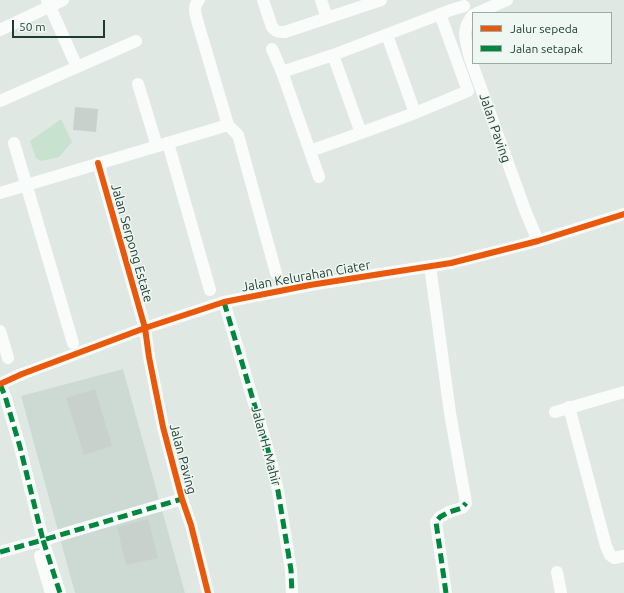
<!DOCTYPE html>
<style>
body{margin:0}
#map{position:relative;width:624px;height:593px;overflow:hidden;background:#e0e8e4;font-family:Ubuntu,sans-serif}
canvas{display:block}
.legend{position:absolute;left:472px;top:12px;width:140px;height:52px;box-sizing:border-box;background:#eef7f2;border:1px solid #9baca6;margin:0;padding:5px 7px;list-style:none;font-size:12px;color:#1e3b33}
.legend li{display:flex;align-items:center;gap:8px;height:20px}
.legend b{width:20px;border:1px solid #9baca6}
.scale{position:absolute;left:12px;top:20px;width:93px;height:18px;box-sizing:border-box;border:2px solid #1e3b33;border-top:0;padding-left:5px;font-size:12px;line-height:14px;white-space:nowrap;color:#1e3b33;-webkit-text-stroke:3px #eef7f2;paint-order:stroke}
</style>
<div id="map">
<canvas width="624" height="593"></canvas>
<ul class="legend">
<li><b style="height:5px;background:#e8590c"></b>Jalur sepeda</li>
<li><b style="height:5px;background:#00873e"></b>Jalan setapak</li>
</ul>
<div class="scale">50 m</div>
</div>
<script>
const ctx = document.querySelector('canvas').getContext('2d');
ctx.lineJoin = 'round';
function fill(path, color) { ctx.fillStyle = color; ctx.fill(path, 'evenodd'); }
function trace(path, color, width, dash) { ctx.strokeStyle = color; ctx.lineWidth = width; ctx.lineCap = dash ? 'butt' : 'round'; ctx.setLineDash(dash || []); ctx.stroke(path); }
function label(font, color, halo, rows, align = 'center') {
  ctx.font = font + ' Ubuntu,sans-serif'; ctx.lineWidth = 3; ctx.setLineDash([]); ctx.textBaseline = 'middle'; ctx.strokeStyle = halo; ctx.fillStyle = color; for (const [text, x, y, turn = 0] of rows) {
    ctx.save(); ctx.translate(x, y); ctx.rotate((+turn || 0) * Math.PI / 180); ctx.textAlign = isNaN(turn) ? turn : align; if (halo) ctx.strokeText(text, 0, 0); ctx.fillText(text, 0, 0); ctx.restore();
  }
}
const built = new Path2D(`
 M123 369 185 593H75L21 396Z`);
const green = new Path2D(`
 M61 119 72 142 59 157 41 161 36 158 30 141Z`);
const building = new Path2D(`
 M75 107 98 109 96 132 73 130Z
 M95 389 112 446 84 455 66 398Z
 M148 519 158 558 126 565 117 527Z`);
const minor = new Path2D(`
 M47 0 77 67
 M199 0C193 6 195 13 197 20L228 125 238 135 276 273
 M263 0 272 27C276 32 279 32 285 32L381 0
 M321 0 327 18
 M477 13 507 0
 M473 15C460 31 466 40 470 58L525 210 538 241
 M0 30 63 0
 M272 49 282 72 319 177
 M282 72 333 55 451 10 464 6
 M138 84 157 146
 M0 101 136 41
 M415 113 468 91 440 14
 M361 133 415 113 387 35
 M14 143 73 343
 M168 143 210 290
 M310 151 361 133 333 55
 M98 163 145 328 149 357 163 427 182 499 191 525 208 593
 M0 193 228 125
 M430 266 438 324 450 413 466 503 462 508 449 512 440 517 436 522 446 593
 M224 302 270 457 278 491 291 570 292 593
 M0 331 8 358
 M0 384 22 374 145 328 224 302 310 285 406 270 451 263 538 241 624 214
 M0 384 5 396 20 447 43 540 182 499
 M569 407 606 546 610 555 614 558 624 556
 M555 412 624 392
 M0 552 43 540 60 593
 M40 556 51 593
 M557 572 561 593`);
const quiet = new Path2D(`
 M224 302 270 457 278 491 291 570 292 593
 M0 384 5 396 20 447 43 540 182 499
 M0 552 43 540 60 593
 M446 593 436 522 440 517 449 512 462 508 466 503`);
const cycleway = new Path2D(`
 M98 163 145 328 149 357 163 427 182 499 191 525 208 593
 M0 384 22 374 145 328 224 302 310 285 406 270 451 263 538 241 624 214`);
const streetNames = [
 ["Jalan Paving",495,128,71],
 ["Jalan Serpong Estate",132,243,74],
 ["Jalan Kelurahan Ciater",306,276,-10],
 ["Jalan H. Mahir",266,446,75],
 ["Jalan Paving",183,459,75]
];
fill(built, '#cddad4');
fill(green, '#c8e2d0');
fill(building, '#c9d1cd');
trace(minor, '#fafcfb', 12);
trace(quiet, '#00873e', 5, [10, 5]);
trace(cycleway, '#e8590c', 6);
label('13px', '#1e3b33', '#eef7f2', streetNames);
</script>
